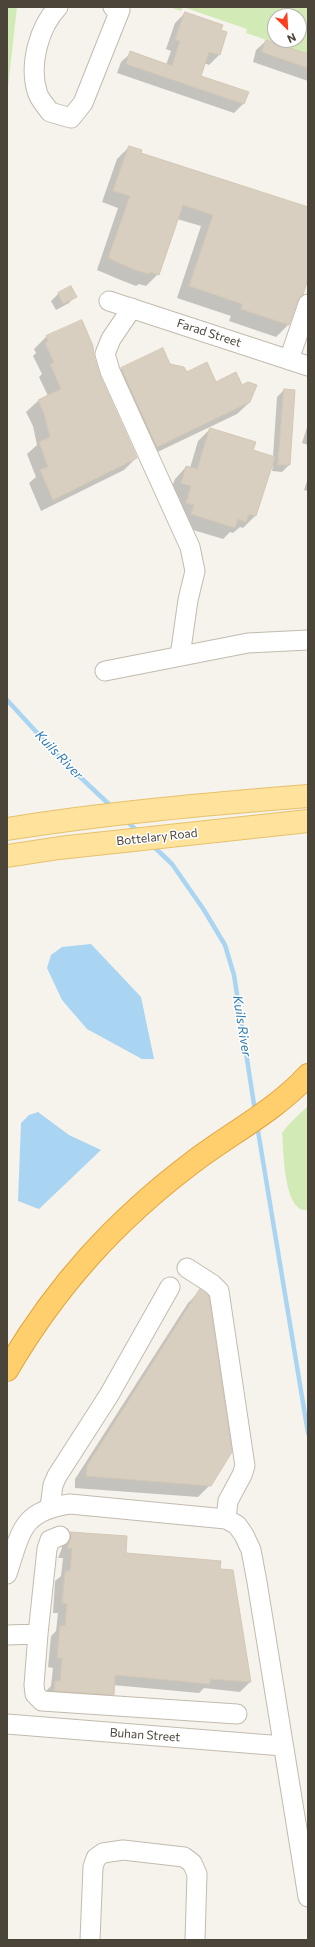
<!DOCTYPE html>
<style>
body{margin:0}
#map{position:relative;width:315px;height:1947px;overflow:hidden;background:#f6f3ec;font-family:Commissioner,sans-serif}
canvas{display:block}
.frame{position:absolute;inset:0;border:8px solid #4b4439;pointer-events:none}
.north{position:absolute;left:267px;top:8px;width:40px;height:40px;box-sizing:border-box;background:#fff;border:1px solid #b7b4b0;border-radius:50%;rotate:156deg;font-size:11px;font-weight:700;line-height:16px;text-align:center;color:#4b4439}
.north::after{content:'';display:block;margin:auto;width:14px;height:18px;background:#fc3f1d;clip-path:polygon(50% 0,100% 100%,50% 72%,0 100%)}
</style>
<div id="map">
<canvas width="315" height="1947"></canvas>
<div class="frame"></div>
<div class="north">N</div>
</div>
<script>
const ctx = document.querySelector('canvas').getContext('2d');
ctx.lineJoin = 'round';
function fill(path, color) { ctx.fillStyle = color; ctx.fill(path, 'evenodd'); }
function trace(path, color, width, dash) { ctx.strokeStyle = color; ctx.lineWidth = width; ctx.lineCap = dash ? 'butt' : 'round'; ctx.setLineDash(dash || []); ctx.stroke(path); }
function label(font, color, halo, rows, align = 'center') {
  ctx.font = font + ' Commissioner,sans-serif'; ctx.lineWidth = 3; ctx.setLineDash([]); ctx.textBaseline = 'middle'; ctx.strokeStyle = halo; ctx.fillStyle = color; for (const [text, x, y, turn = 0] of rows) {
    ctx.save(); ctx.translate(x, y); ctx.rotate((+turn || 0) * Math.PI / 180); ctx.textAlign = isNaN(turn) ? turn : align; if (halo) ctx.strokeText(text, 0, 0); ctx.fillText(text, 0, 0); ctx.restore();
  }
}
const green = new Path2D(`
 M7 7H17L7 96Z
 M169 7H308V54L246 33 247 29 183 7 181 11ZM275 16H299V40H275Z
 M308 1106V1210C283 1214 284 1149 282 1133L290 1123Z`);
const water = new Path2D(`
 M91 944 141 997 154 1059H142L87 1029 62 1000 47 968 51 955 62 947Z
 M38 1112 69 1135 101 1150 39 1209 18 1201 21 1123 29 1115Z`);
const shadow = new Path2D(`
 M185 13 226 33 219 55 209 65 204 63 199 76 244 103 234 113 117 73 121 62 131 53 166 65 171 51 166 49 175 23Z
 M266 41 308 55V81L253 62 256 50Z
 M129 147 140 153 308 209V276L297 300 288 325 276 337 229 321 231 316 177 298 201 226 177 219 158 274 146 286 139 284 136 286 123 281 97 270 118 208 102 202 117 159Z
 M71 287 75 296 69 303 56 310 51 301 58 294Z
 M81 321 99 376 136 458 124 470 41 511 29 483 36 477 27 454 37 445 33 426 26 412 38 401 48 396 39 377 42 374 33 356 36 353 34 349 46 337Z
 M162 349 170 365 216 383 241 386 250 402 237 414 145 458 109 381 121 369Z
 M284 390 289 465 282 472 272 471 273 463 255 516 243 528 240 527 233 533 230 532 223 539 180 526 175 515 180 498 169 495 175 479 186 467 190 468 198 441 210 429 252 451 273 457 277 397Z
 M308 424V445L302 443Z
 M308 478V491L304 490Z
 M200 1291 210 1485 198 1497 75 1488V1479L188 1303Z
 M70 1533 125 1554 232 1571 250 1682 240 1692 204 1688 199 1693 113 1685V1694L103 1704 45 1700 46 1691 51 1686 53 1668 48 1667 51 1636 56 1631 58 1613H53L55 1581 61 1576 63 1558H58L62 1548 61 1542Z`);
const stream = new Path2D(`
 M7 700 62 760 113 808
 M125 820 139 832
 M151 844 172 864 204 910 225 945 234 975 255 1111
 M257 1125 308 1433`);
const building = new Path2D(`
 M185 12 223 25 221 30 227 32 220 55 209 52 201 76 249 92 244 104 126 64 130 51 172 66 180 41 175 40Z
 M266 40 308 54V68L262 52Z
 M129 146 142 150 141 153 308 207V279L303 295 298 300 289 325 241 309 242 304 189 286 213 215 183 205 159 275 150 272 149 274 135 270 108 258 130 196 113 191Z
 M71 286 77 297 63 304 58 293Z
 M82 320 93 346 94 357 100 376 137 458 53 500 40 470 48 467 39 442 50 437 44 414 38 400 61 389 50 364 54 363 45 343 48 341 46 336Z
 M163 348 170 364 184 367 187 372 207 362 216 382 236 372 242 385 248 382 257 385 250 402 157 447 121 368Z
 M284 389 295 390 290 465H278Z
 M210 428 256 442 253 450 275 457 256 516 249 514 246 522 238 519 235 528 191 514 194 505 186 503 191 486 181 483 186 466 197 469Z
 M200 1289 209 1296 232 1452 211 1486 86 1476 87 1466Z
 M70 1532 127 1536 126 1553 221 1561 220 1569 233 1570 251 1682 210 1679V1684L115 1675 114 1695 54 1691 55 1681H60L62 1658H57L60 1626H65L67 1604 62 1603 65 1571H70L72 1549 67 1548 71 1538Z`);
const minor = new Path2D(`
 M58 7C39 27 29 64 37 91 38 98 46 106 50 112L71 118 83 103 120 10 113 7
 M109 301 308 366
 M132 308 111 339 105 354 110 371 190 547 195 571 188 600 180 656
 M289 360 308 304
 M105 671 248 643 308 640
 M187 1268 212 1284 219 1291 245 1466 242 1475 228 1501 226 1519
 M50 1507 53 1485 57 1476 109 1395 170 1287
 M7 1574C21 1532 21 1511 70 1504L226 1519 237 1525 244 1535 251 1550 257 1582 308 1897
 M38 1634 47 1549 50 1540 60 1536
 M7 1635 38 1634 34 1685 35 1694 42 1701 237 1714
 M7 1724 283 1746
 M90 1940 93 1867 96 1858 103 1853 123 1850 184 1857 192 1863 197 1874 195 1940`);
const major = new Path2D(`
 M7 829C107 813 207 804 308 796
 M7 856 59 848 308 821`);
const highway = new Path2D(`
 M7 1370C56 1286 115 1221 193 1162 231 1133 275 1111 308 1075`);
const streetNames = [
 ["Farad Street",209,333,18],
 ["Bottelary Road",157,837,-6],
 ["Buhan Street",145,1735,4]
];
const waterNames = [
 ["Kuils River",59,755,46],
 ["Kuils River",242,1026,81]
];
fill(green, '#d2eab5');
fill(water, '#a9d4f2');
fill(shadow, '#0003');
trace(stream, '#a9d4f2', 4.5);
fill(building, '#d8cfc1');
trace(building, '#d3c7b4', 1);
trace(minor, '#c2bbae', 21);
trace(major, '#e6c16a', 24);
trace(highway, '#e0a43c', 24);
trace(minor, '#fff', 19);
trace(major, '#ffe39c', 22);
trace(highway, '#ffcf6e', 22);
label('12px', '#4b4439', '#fff', streetNames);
label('italic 13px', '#2e7ab2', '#fff', waterNames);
</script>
